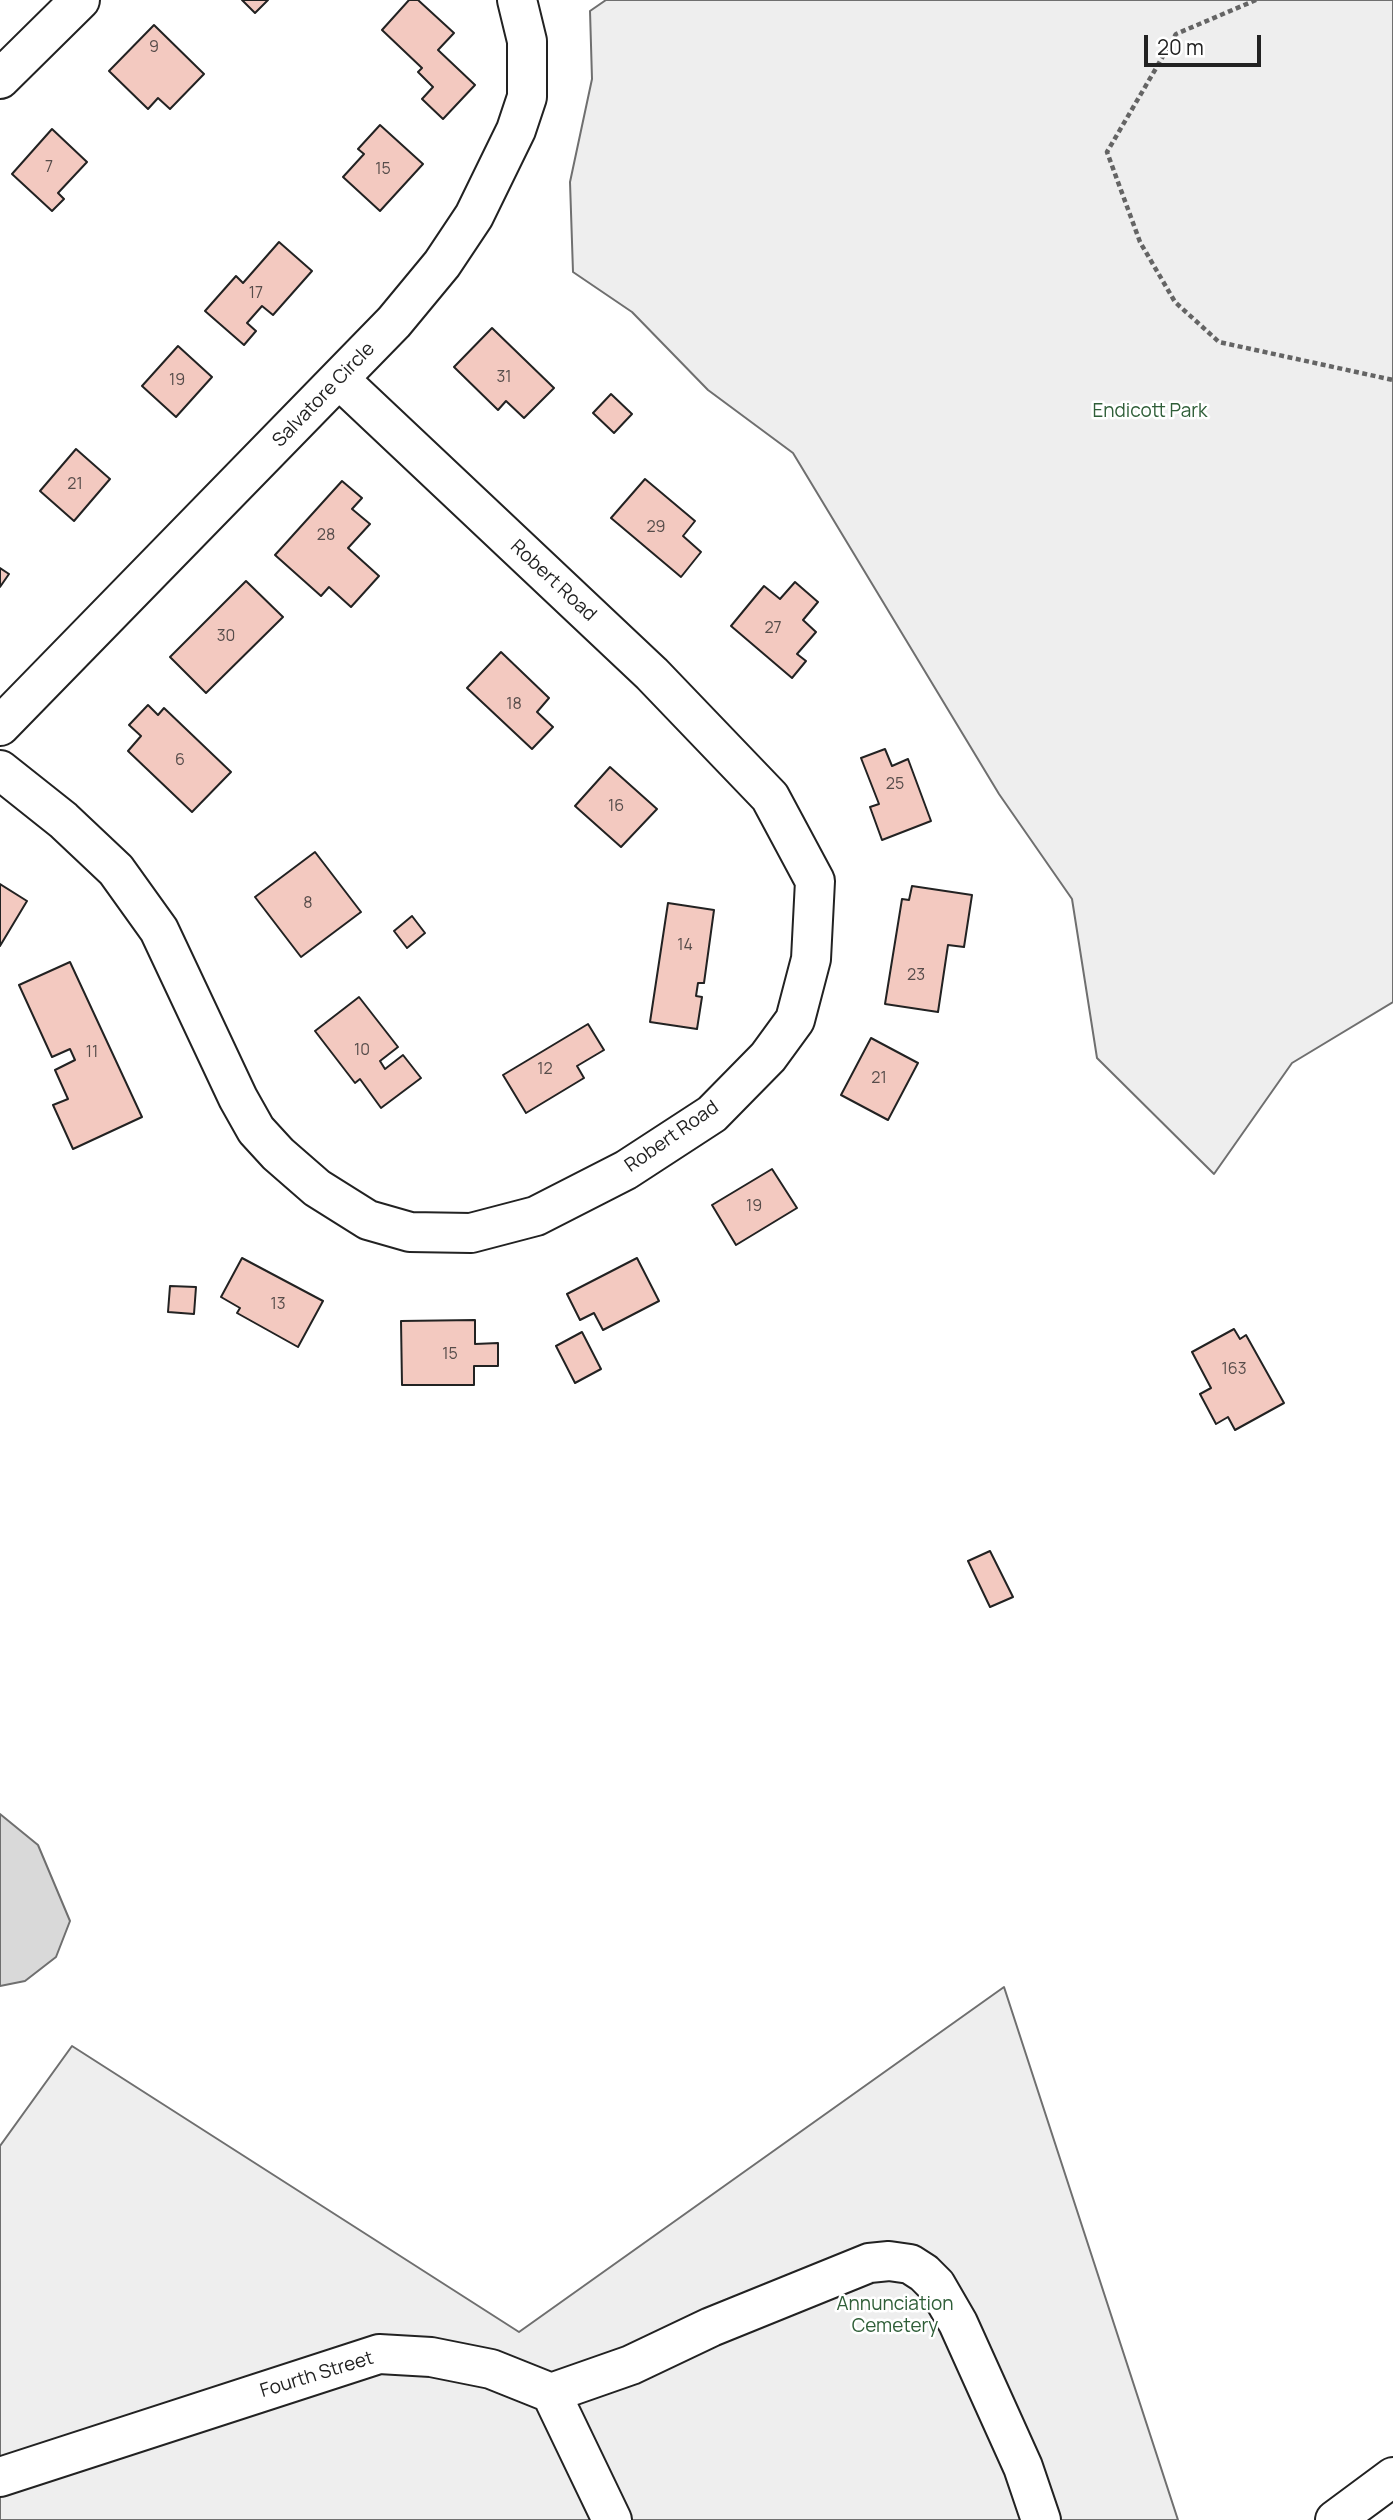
<!DOCTYPE html>
<style>
body{margin:0}
#map{position:relative;width:1393px;height:2520px;overflow:hidden;background:#fff;font-family:Manrope,sans-serif}
canvas{display:block}
.scale{position:absolute;left:1144px;top:35px;width:117px;height:32px;box-sizing:border-box;border:4px solid #222;border-top:0;padding-left:9px;font-size:21px;line-height:24px;white-space:nowrap;color:#222;-webkit-text-stroke:5px #fff;paint-order:stroke}
</style>
<div id="map">
<canvas width="1393" height="2520"></canvas>
<div class="scale">20 m</div>
</div>
<script>
const ctx = document.querySelector('canvas').getContext('2d');
ctx.lineJoin = 'round';
function fill(path, color) { ctx.fillStyle = color; ctx.fill(path, 'evenodd'); }
function trace(path, color, width, dash) { ctx.strokeStyle = color; ctx.lineWidth = width; ctx.lineCap = dash ? 'butt' : 'round'; ctx.setLineDash(dash || []); ctx.stroke(path); }
function label(font, color, halo, rows, align = 'center') {
  ctx.font = font + ' Manrope,sans-serif'; ctx.lineWidth = 5; ctx.setLineDash([]); ctx.textBaseline = 'middle'; ctx.strokeStyle = halo; ctx.fillStyle = color; for (const [text, x, y, turn = 0] of rows) {
    ctx.save(); ctx.translate(x, y); ctx.rotate((+turn || 0) * Math.PI / 180); ctx.textAlign = isNaN(turn) ? turn : align; if (halo) ctx.strokeText(text, 0, 0); ctx.fillText(text, 0, 0); ctx.restore();
  }
}
const green = new Path2D(`
 M606 0H1393V1002L1292 1063 1214 1174 1097 1058 1072 899 999 794 793 453 708 390 632 312 573 272 570 182 592 79 590 11Z
 M1004 1987 1178 2520H0V2146L72 2046 519 2332Z`);
const water = new Path2D(`
 M0 1814 38 1845 70 1921 56 1957 25 1981 0 1986Z`);
const building = new Path2D(`
 M242 0H268L255 13Z
 M409 0H418L454 33 438 50 475 85 443 119 422 99 433 87 418 72 422 68 382 30Z
 M154 25 204 74 170 109 158 98 148 109 109 71Z
 M380 125 423 164 380 211 343 177 364 154 358 149Z
 M52 129 87 162 58 193 64 199 52 211 12 174Z
 M279 242 312 271 273 315 262 306 247 323 256 331 244 345 205 311 236 276 243 283Z
 M492 328 554 388 524 418 506 401 498 410 454 367Z
 M178 346 212 377 176 417 142 386Z
 M611 394 632 414 614 433 593 413Z
 M76 449 110 479 74 521 40 491Z
 M645 479 695 521 683 536 701 552 681 577 611 518Z
 M342 481 362 498 352 509 370 524 348 548 379 576 351 607 329 587 321 596 275 555Z
 M0 568 9 574 0 587Z
 M246 581 283 617 206 693 170 657Z
 M795 582 818 602 803 620 816 632 797 654 806 661 792 678 731 626 764 586 780 599Z
 M501 652 549 698 537 712 553 727 532 749 467 688Z
 M148 705 158 715 164 708 231 772 192 812 128 751 141 736 129 725Z
 M885 749 892 766 908 759 931 821 882 840 870 807 879 804 861 758Z
 M610 767 657 809 621 847 575 806Z
 M315 852 361 912 301 957 255 897Z
 M0 884 27 901 0 946Z
 M912 886 972 895 964 947 948 945 938 1012 885 1004 902 899 909 900Z
 M668 903 714 910 704 983H698L696 996 702 997 697 1029 650 1022Z
 M412 916 425 933 407 948 394 931Z
 M70 962 142 1117 73 1149 53 1105 68 1099 55 1070 75 1060 70 1049 52 1057 19 985Z
 M359 997 398 1047 380 1061 385 1069 403 1055 421 1078 381 1108 360 1079 355 1083 315 1031Z
 M588 1024 604 1050 577 1066 584 1078 526 1113 503 1075Z
 M871 1038 918 1063 888 1120 841 1095Z
 M772 1169 797 1208 736 1245 712 1205Z
 M242 1258 323 1301 298 1347 237 1313 240 1308 221 1297Z
 M637 1258 659 1301 603 1330 594 1313 580 1320 567 1294Z
 M170 1286 196 1287 194 1314 168 1312Z
 M475 1320V1344L498 1343V1366H474V1385H402L401 1321Z
 M1234 1329 1240 1339 1246 1335 1284 1403 1235 1430 1228 1417 1216 1424 1200 1394 1211 1388 1192 1352Z
 M582 1332 601 1369 575 1383 556 1346Z
 M990 1551 1013 1597 990 1607 968 1561Z`);
const path = new Path2D(`
 M1256 0 1176 34 1107 152 1140 242 1175 302 1219 342 1393 380`);
const minor = new Path2D(`
 M0 79 80 0
 M0 726 394 322 442 264 474 216 516 130 527 97V41L517 0
 M0 770 63 820 116 870 159 930 238 1098 256 1130 278 1154 317 1188 368 1220 410 1232 471 1233 536 1216 626 1170 712 1114 768 1057 795 1020 811 959 815 881 770 797 652 674 339 379
 M551 2393 612 2520
 M0 2477 379 2354 431 2357 491 2369 551 2393 631 2365 711 2327 869 2263 889 2261 910 2264 924 2273 936 2285 958 2323 1023 2467 1041 2520
 M1335 2520 1393 2477`);
const numberNames = [
 ["9",154,48],
 ["7",49,168],
 ["15",383,170],
 ["17",256,294],
 ["31",504,378],
 ["19",177,381],
 ["21",75,485],
 ["29",656,528],
 ["28",326,536],
 ["27",773,629],
 ["30",226,637],
 ["18",514,705],
 ["6",180,761],
 ["25",895,785],
 ["16",616,807],
 ["8",308,904],
 ["14",685,946],
 ["23",916,976],
 ["10",362,1051],
 ["11",92,1053],
 ["12",545,1070],
 ["21",879,1079],
 ["19",754,1207],
 ["13",278,1305],
 ["15",450,1355],
 ["163",1234,1370]
];
const streetNames = [
 ["Salvatore Circle",324,395,-46],
 ["Robert Road",553,581,43],
 ["Robert Road",672,1137,-35],
 ["Fourth Street",317,2375,-17]
];
const parkNames = [
 ["Endicott Park",1150,412],
 ["Annunciation",895,2305],
 ["Cemetery",895,2327]
];
fill(green, '#eee');
trace(green, '#6f6f6f', 2);
fill(water, '#d9d9d9');
trace(water, '#6f6f6f', 2);
fill(building, '#f3c9c0');
trace(building, '#222', 2);
trace(minor, '#222', 42);
trace(path, '#646464', 4.5, [5, 3.5]);
trace(minor, '#fff', 38);
label('16px', '#564c4a', null, numberNames);
label('19px', '#222', '#fff', streetNames);
label('19px', '#2f5e38', '#fff', parkNames);
</script>
